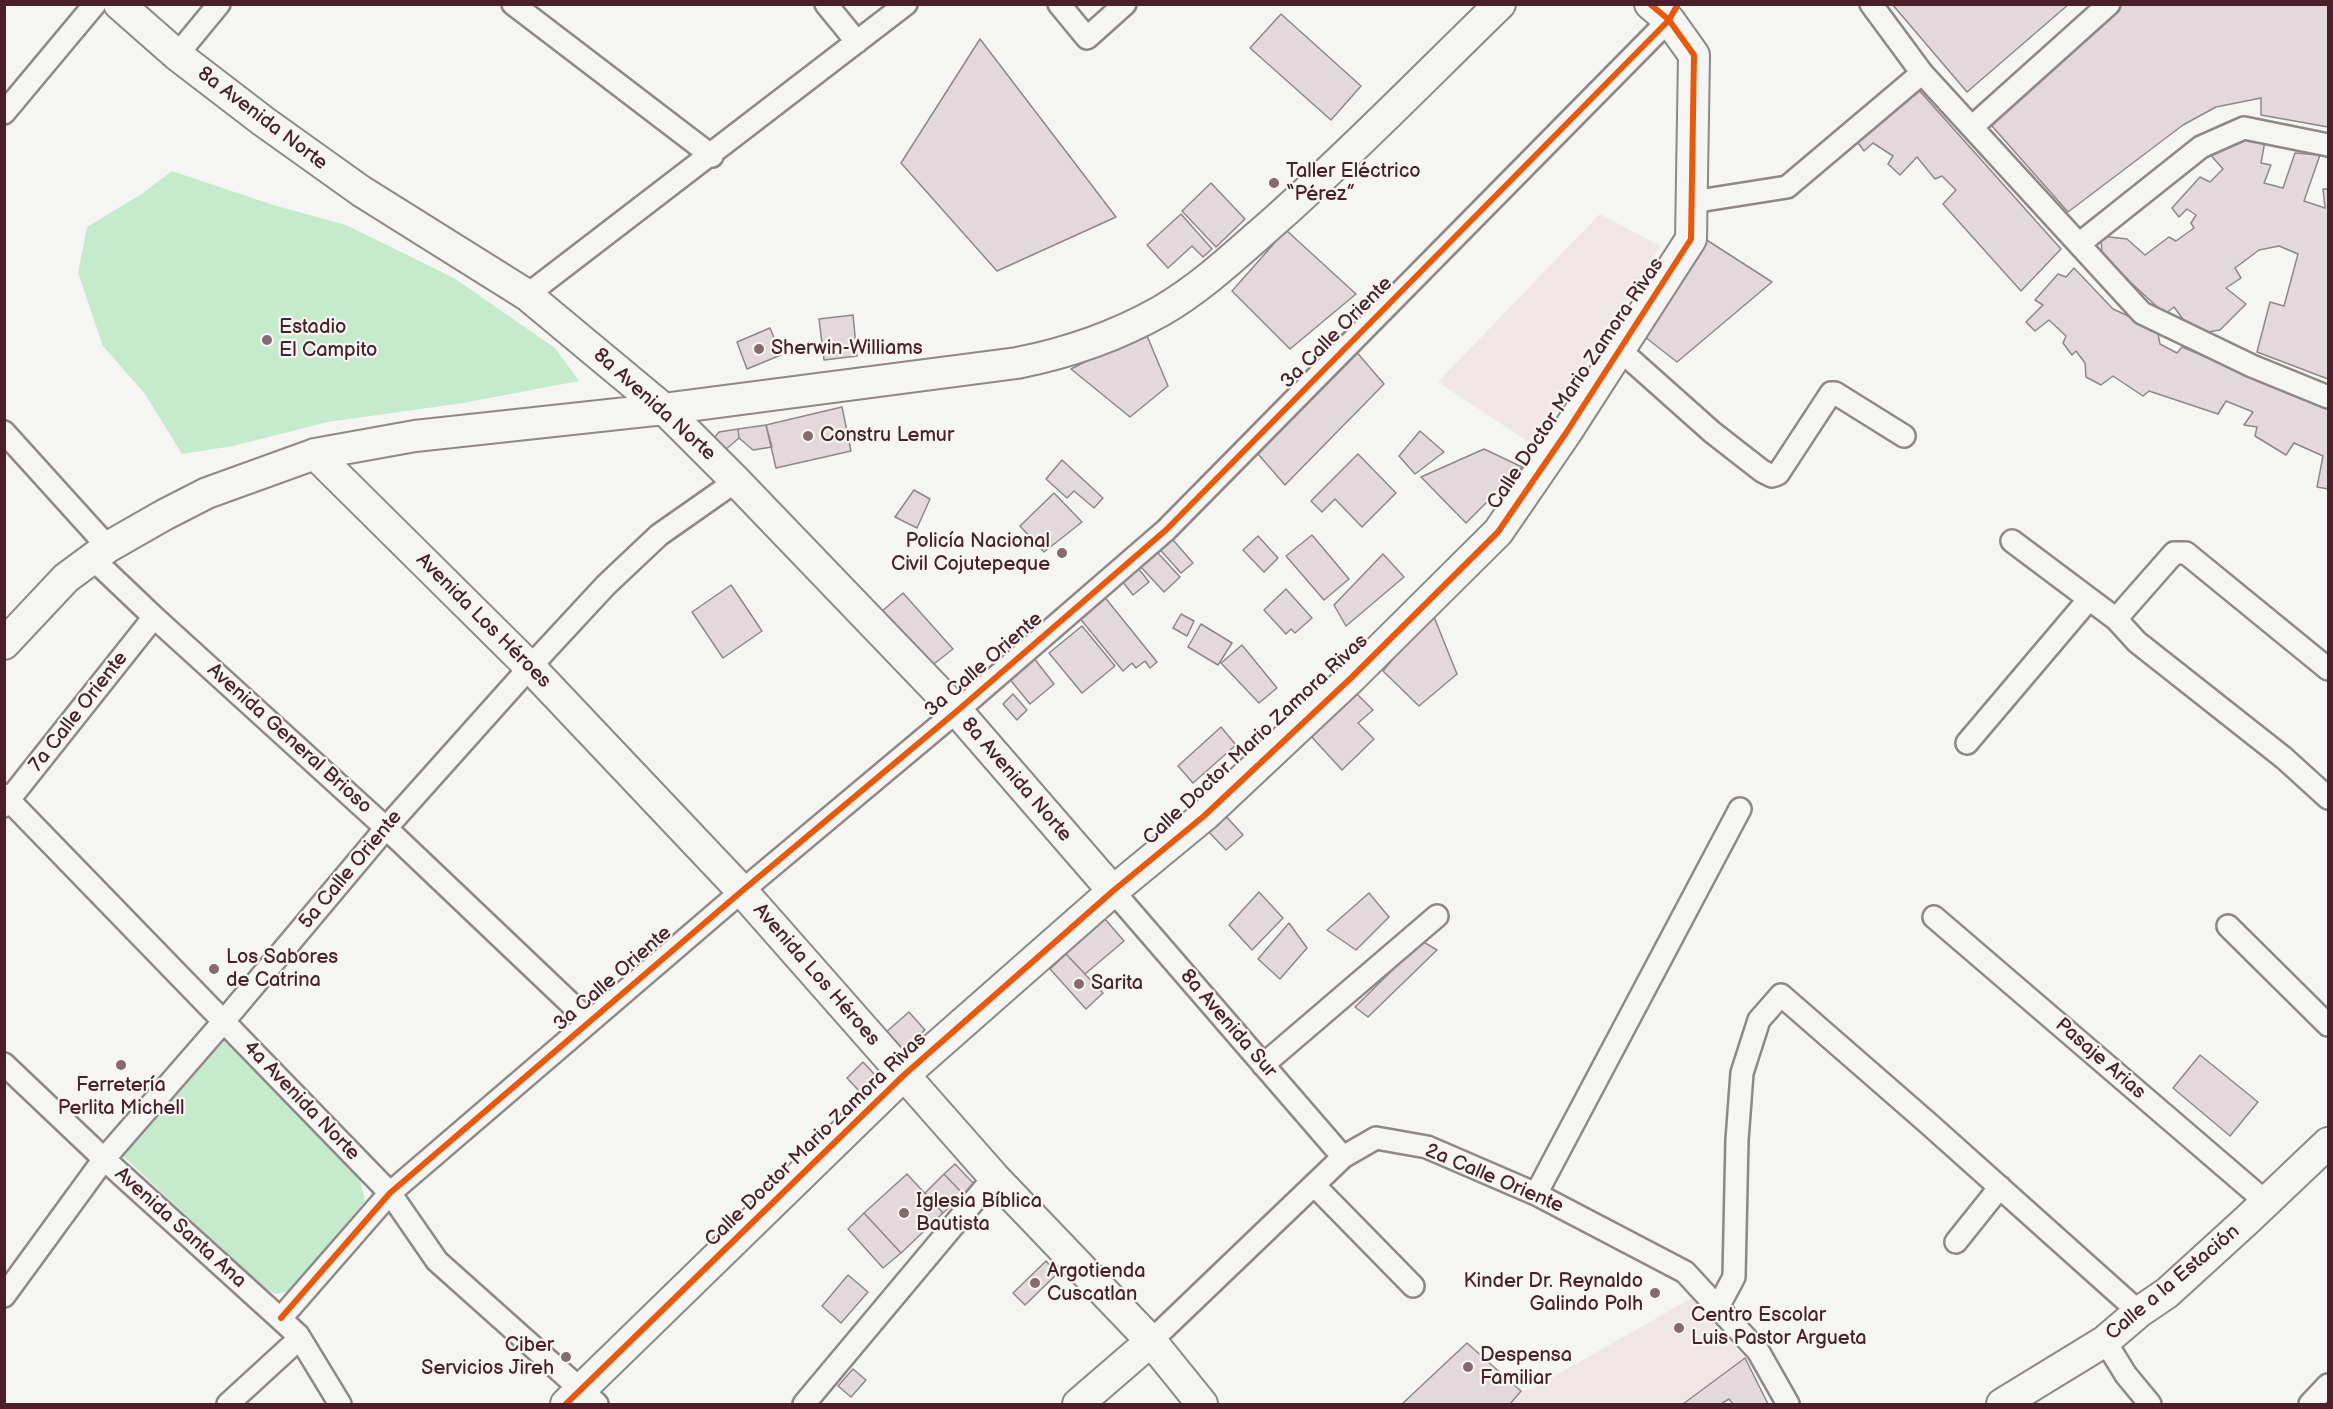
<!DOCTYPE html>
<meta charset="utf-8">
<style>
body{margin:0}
#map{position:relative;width:2333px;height:1409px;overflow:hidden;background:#f5f5f3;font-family:"Balsamiq Sans",sans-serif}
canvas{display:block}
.frame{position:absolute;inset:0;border:6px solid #4a1f2b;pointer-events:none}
</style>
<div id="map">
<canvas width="2333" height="1409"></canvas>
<div class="frame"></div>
</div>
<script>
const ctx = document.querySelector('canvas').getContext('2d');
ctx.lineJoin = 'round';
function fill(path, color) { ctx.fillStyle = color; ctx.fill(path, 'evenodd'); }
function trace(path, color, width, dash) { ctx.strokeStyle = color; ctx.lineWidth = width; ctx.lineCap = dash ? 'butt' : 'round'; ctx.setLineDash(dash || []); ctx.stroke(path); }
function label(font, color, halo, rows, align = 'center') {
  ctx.font = font + ' "Balsamiq Sans",sans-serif'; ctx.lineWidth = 4.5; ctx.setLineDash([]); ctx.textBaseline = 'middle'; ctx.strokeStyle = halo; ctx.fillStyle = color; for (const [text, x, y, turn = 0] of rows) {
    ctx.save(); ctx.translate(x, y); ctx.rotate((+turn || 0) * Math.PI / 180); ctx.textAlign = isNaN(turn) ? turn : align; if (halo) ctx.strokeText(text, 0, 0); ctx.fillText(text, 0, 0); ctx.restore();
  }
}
const built = new Path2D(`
 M1600 214 1660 246 1614 324 1533 445 1438 382Z
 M1692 1298 1745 1358 1683 1404H1510L1521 1391 1532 1389Z`);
const green = new Path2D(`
 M172 171 273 205 346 225 454 278 555 348 579 381 463 403 328 422 233 446 182 454 145 394 103 346 78 273 87 227 143 193Z
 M226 1032 359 1174 365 1201 290 1291 275 1294 259 1284 123 1156Z`);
const building = new Path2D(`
 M1892 4H2069L1967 92Z
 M2121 4H2328V127L2261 115V98L2216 107 2183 125 2068 212 1992 126 2001 114Z
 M1281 14 1361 86 1331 120 1250 48Z
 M980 39 1116 217 997 271 901 163Z
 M1917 88 2061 249 2021 291 1943 204 1956 190 1942 176 1935 179 1917 157 1900 175 1888 164 1893 156 1873 143 1864 151 1856 140Z
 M2248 136 2265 141 2261 163 2271 165 2264 183 2283 188 2295 153 2320 155 2304 201 2325 208 2323 189H2328V379L2257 352 2270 302 2284 306 2298 254 2279 246 2259 250 2235 268 2241 278 2226 288 2246 304 2220 330 2202 333 2185 322 2174 307 2165 314 2102 256 2101 236 2127 239 2145 255 2169 237 2176 241 2194 228 2191 223 2196 215 2187 209 2179 217 2172 208 2200 177 2210 182 2223 169 2207 151Z
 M1211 183 1245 219 1216 247 1182 211Z
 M1181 214 1212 249 1203 257 1192 246 1168 268 1147 245Z
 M1286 230 1356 294 1290 349 1232 291Z
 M1702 237 1772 282 1677 362 1645 337Z
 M2074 268 2113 309 2157 329 2160 344 2177 353 2182 347 2328 408V489L2317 487 2323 456 2294 443 2286 455 2255 436 2257 427 2244 425 2253 412 2226 401 2218 414 2149 391 2143 396 2113 376 2101 385 2086 377 2085 363 2076 351 2072 355 2063 343 2066 336 2049 320 2035 331 2026 322 2043 305 2035 300 2058 274 2066 277Z
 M853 315 857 356 824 360 819 319Z
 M770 328 781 355 747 369 737 342Z
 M1145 331 1168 386 1130 417 1071 369Z
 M1354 349 1384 384 1285 485 1258 454Z
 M842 407 851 451 776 468 766 425Z
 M766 425 772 447 753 450 739 438 738 429Z
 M738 429 739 438 724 451 714 438 719 432Z
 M1420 431 1444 452 1415 474 1399 456Z
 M1484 449 1522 467 1466 523 1421 477Z
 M1358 454 1396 493 1362 527 1335 499 1322 512 1311 501Z
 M1062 460 1103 498 1094 508 1074 491 1067 498 1046 479Z
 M914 490 930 499 917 528 895 517Z
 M1054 493 1082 522 1044 552 1020 526Z
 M1167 533 1193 563 1181 573 1155 544Z
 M1312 535 1349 579 1324 600 1286 556Z
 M1258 536 1278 558 1264 572 1243 550Z
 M1157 552 1180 577 1164 592 1141 567Z
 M1383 554 1404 577 1346 626 1334 605Z
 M1135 564 1149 582 1133 595 1119 577Z
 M731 585 762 631 723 658 692 612Z
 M1286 589 1312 618 1295 633 1291 629 1286 634 1264 610Z
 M903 593 953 649 930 667 881 612Z
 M1103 595 1157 662 1150 668 1145 661 1136 668 1132 663 1123 671 1078 616Z
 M1432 612 1457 674 1419 706 1383 671Z
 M1181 614 1194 621 1187 636 1173 628Z
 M1201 624 1232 643 1218 665 1188 647Z
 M1082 626 1115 666 1082 693 1049 653Z
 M1242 645 1277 688 1259 703 1221 663Z
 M1033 657 1054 684 1030 704 1008 677Z
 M1354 691 1373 710 1358 723 1374 739 1342 770 1309 734Z
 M1013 694 1027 710 1017 720 1003 704Z
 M1221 727 1236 745 1193 783 1178 766Z
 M1223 813 1243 835 1226 850 1206 829Z
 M1259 892 1283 918 1252 950 1229 925Z
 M1369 893 1389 917 1356 950 1327 930Z
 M1105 919 1124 941 1085 974 1066 954Z
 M1289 923 1307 948 1280 979 1258 959Z
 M1422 941 1437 950 1368 1017 1355 1007Z
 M1066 954 1103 993 1086 1009 1050 969Z
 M909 1012 925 1030 902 1050 886 1032Z
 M2200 1055 2258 1102 2230 1136 2173 1088Z
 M863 1062 877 1077 861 1093 847 1078Z
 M955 1164 974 1184 963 1194 944 1174Z
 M907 1174 943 1213 901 1253 864 1213Z
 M944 1174 963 1194 943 1213 925 1193Z
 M864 1213 901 1253 883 1268 848 1229Z
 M1046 1261 1057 1274 1025 1305 1013 1293Z
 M848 1275 868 1292 841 1323 822 1306Z
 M1467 1343 1521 1391 1510 1404H1402Z
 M1745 1358 1768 1404H1733L1729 1399 1721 1404H1683Z
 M853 1369 866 1380 851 1397 838 1386Z`);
const street = new Path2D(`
 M513 4 712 156
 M826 4 857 42
 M1059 4 1087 38 1125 4
 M1871 4 1922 73 2142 313 2252 366 2328 397
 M177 55 219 4
 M4 113 95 4
 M1972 127 2109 4
 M1692 202 1787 187 1922 73
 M2079 244 2201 147 2244 128 2328 145
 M527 295 906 4
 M1620 350 1712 432 1762 471 1772 476 1778 474 1831 393H1835L1904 436
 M4 432 108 547
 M2012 541 2116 619
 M92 558 154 617 386 828 589 1021
 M2328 669 2186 553H2174L2116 619 2137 642 2284 758 2328 798
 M1967 743 2089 599
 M4 795 390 1193 437 1261 597 1404
 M4 806 154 617
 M1113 891 1343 1157
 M1934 917 2266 1202
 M2228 926 2328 1025
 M4 1064 104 1159 298 1335 340 1404
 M1263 1065 1437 916
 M1314 1185 1413 1286
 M1536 1194 1740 809
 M1956 1242 2000 1187
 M4 1296 104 1159 224 1021 386 828 530 667 606 585 659 535 736 481
 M1718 1307 1734 1277 1737 1140 1742 1073 1759 1020 1781 995 1929 1124 2139 1312
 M281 1318 390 1193 742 891 957 711 1166 530 1669 20
 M1151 1341 1343 1157 1376 1138 1427 1147 1536 1194 1685 1272 1758 1351 1788 1404
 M2105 1341 2126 1375 2150 1404
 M228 1404 300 1338
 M804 1404 994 1177
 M2310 1404 2328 1385`);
const secondary = new Path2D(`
 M119 4 177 55 263 121 361 191 527 295 664 409 736 481 957 711 1113 891
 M315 454 530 667 742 891 994 1177 1151 1341 1202 1404
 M4 644 66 578 108 547 164 515 207 493 315 454 415 436 664 409 1017 363C1068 353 1115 337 1161 311 1204 286 1240 251 1278 218 1354 150 1426 76 1500 4
 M566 1404 904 1075 1113 891 1204 816 1351 678 1498 532 1566 433 1691 239 1694 55 1669 20 1650 4
 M1078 1404 1151 1341
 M2002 1404 2105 1341 2139 1312 2167 1293 2246 1221 2328 1143`);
const cycleway = new Path2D(`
 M281 1318 390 1193 742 891 957 711 1166 530 1669 20 1678 4
 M566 1404 904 1075 1113 891 1204 816 1351 678 1498 532 1566 433 1691 239 1694 55 1669 20 1650 4`);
const markers = [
 [1274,183,6,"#866a71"],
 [267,340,6,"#866a71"],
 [759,349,6,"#866a71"],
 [808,436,6,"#866a71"],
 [1062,553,6,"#866a71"],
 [214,969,6,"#866a71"],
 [1079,984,6,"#866a71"],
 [121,1065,6,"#866a71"],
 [904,1213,6,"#866a71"],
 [1035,1283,6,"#866a71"],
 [1655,1293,6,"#866a71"],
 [1679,1328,6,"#866a71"],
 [566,1357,6,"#866a71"],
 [1468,1367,6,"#866a71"]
];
const streetNames = [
 ["8a Avenida Norte",262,119,37],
 ["3a Calle Oriente",1337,333,-45],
 ["Calle Doctor Mario Zamora Rivas",1576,384,-56],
 ["8a Avenida Norte",654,405,42],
 ["Avenida Los Héroes",483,621,45],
 ["3a Calle Oriente",984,665,-41],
 ["7a Calle Oriente",79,712,-52],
 ["Avenida General Brioso",289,739,42],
 ["Calle Doctor Mario Zamora Rivas",1256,740,-43],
 ["8a Avenida Norte",1016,780,49],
 ["5a Calle Oriente",351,870,-50],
 ["Avenida Los Héroes",816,975,49],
 ["3a Calle Oriente",613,979,-41],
 ["8a Avenida Sur",1228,1024,49],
 ["Pasaje Arias",2100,1059,41],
 ["4a Avenida Norte",301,1101,46],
 ["Calle Doctor Mario Zamora Rivas",816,1140,-44],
 ["2a Calle Oriente",1494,1179,23],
 ["Avenida Santa Ana",180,1228,42],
 ["Calle a la Estación",2173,1283,-40]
];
const poiNames = [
 ["Taller Eléctrico",1286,172],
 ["“Pérez”",1286,195],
 ["Estadio",279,328],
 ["El Campito",279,351],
 ["Sherwin-Williams",771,349],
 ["Constru Lemur",820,436],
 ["Policía Nacional",1050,542,"right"],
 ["Civil Cojutepeque",1050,565,"right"],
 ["Los Sabores",226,958],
 ["de Catrina",226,981],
 ["Sarita",1091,984],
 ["Ferretería",121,1086,"center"],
 ["Perlita Michell",121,1109,"center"],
 ["Iglesia Bíblica",916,1202],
 ["Bautista",916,1225],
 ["Argotienda",1047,1272],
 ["Cuscatlan",1047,1295],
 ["Kinder Dr. Reynaldo",1643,1282,"right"],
 ["Galindo Polh",1643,1305,"right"],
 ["Centro Escolar",1691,1316],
 ["Luis Pastor Argueta",1691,1339],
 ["Ciber",554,1346,"right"],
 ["Servicios Jireh",554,1369,"right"],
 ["Despensa",1480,1356],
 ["Familiar",1480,1379]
];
fill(built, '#f0e6e7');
fill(green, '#c6ebcc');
fill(building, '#e3d8db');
trace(building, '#8f8788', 1.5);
trace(street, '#8f8788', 26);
trace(secondary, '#8f8788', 34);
trace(street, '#f5f5f3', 21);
trace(secondary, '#f5f5f3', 30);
trace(cycleway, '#e8590c', 6);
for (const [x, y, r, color] of markers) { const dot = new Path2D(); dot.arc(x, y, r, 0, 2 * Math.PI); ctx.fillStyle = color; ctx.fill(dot); trace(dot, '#f6f6f2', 2); }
label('20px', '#4a1f2b', '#f6f6f2', streetNames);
label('20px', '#4a1f2b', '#f6f6f2', poiNames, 'left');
</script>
